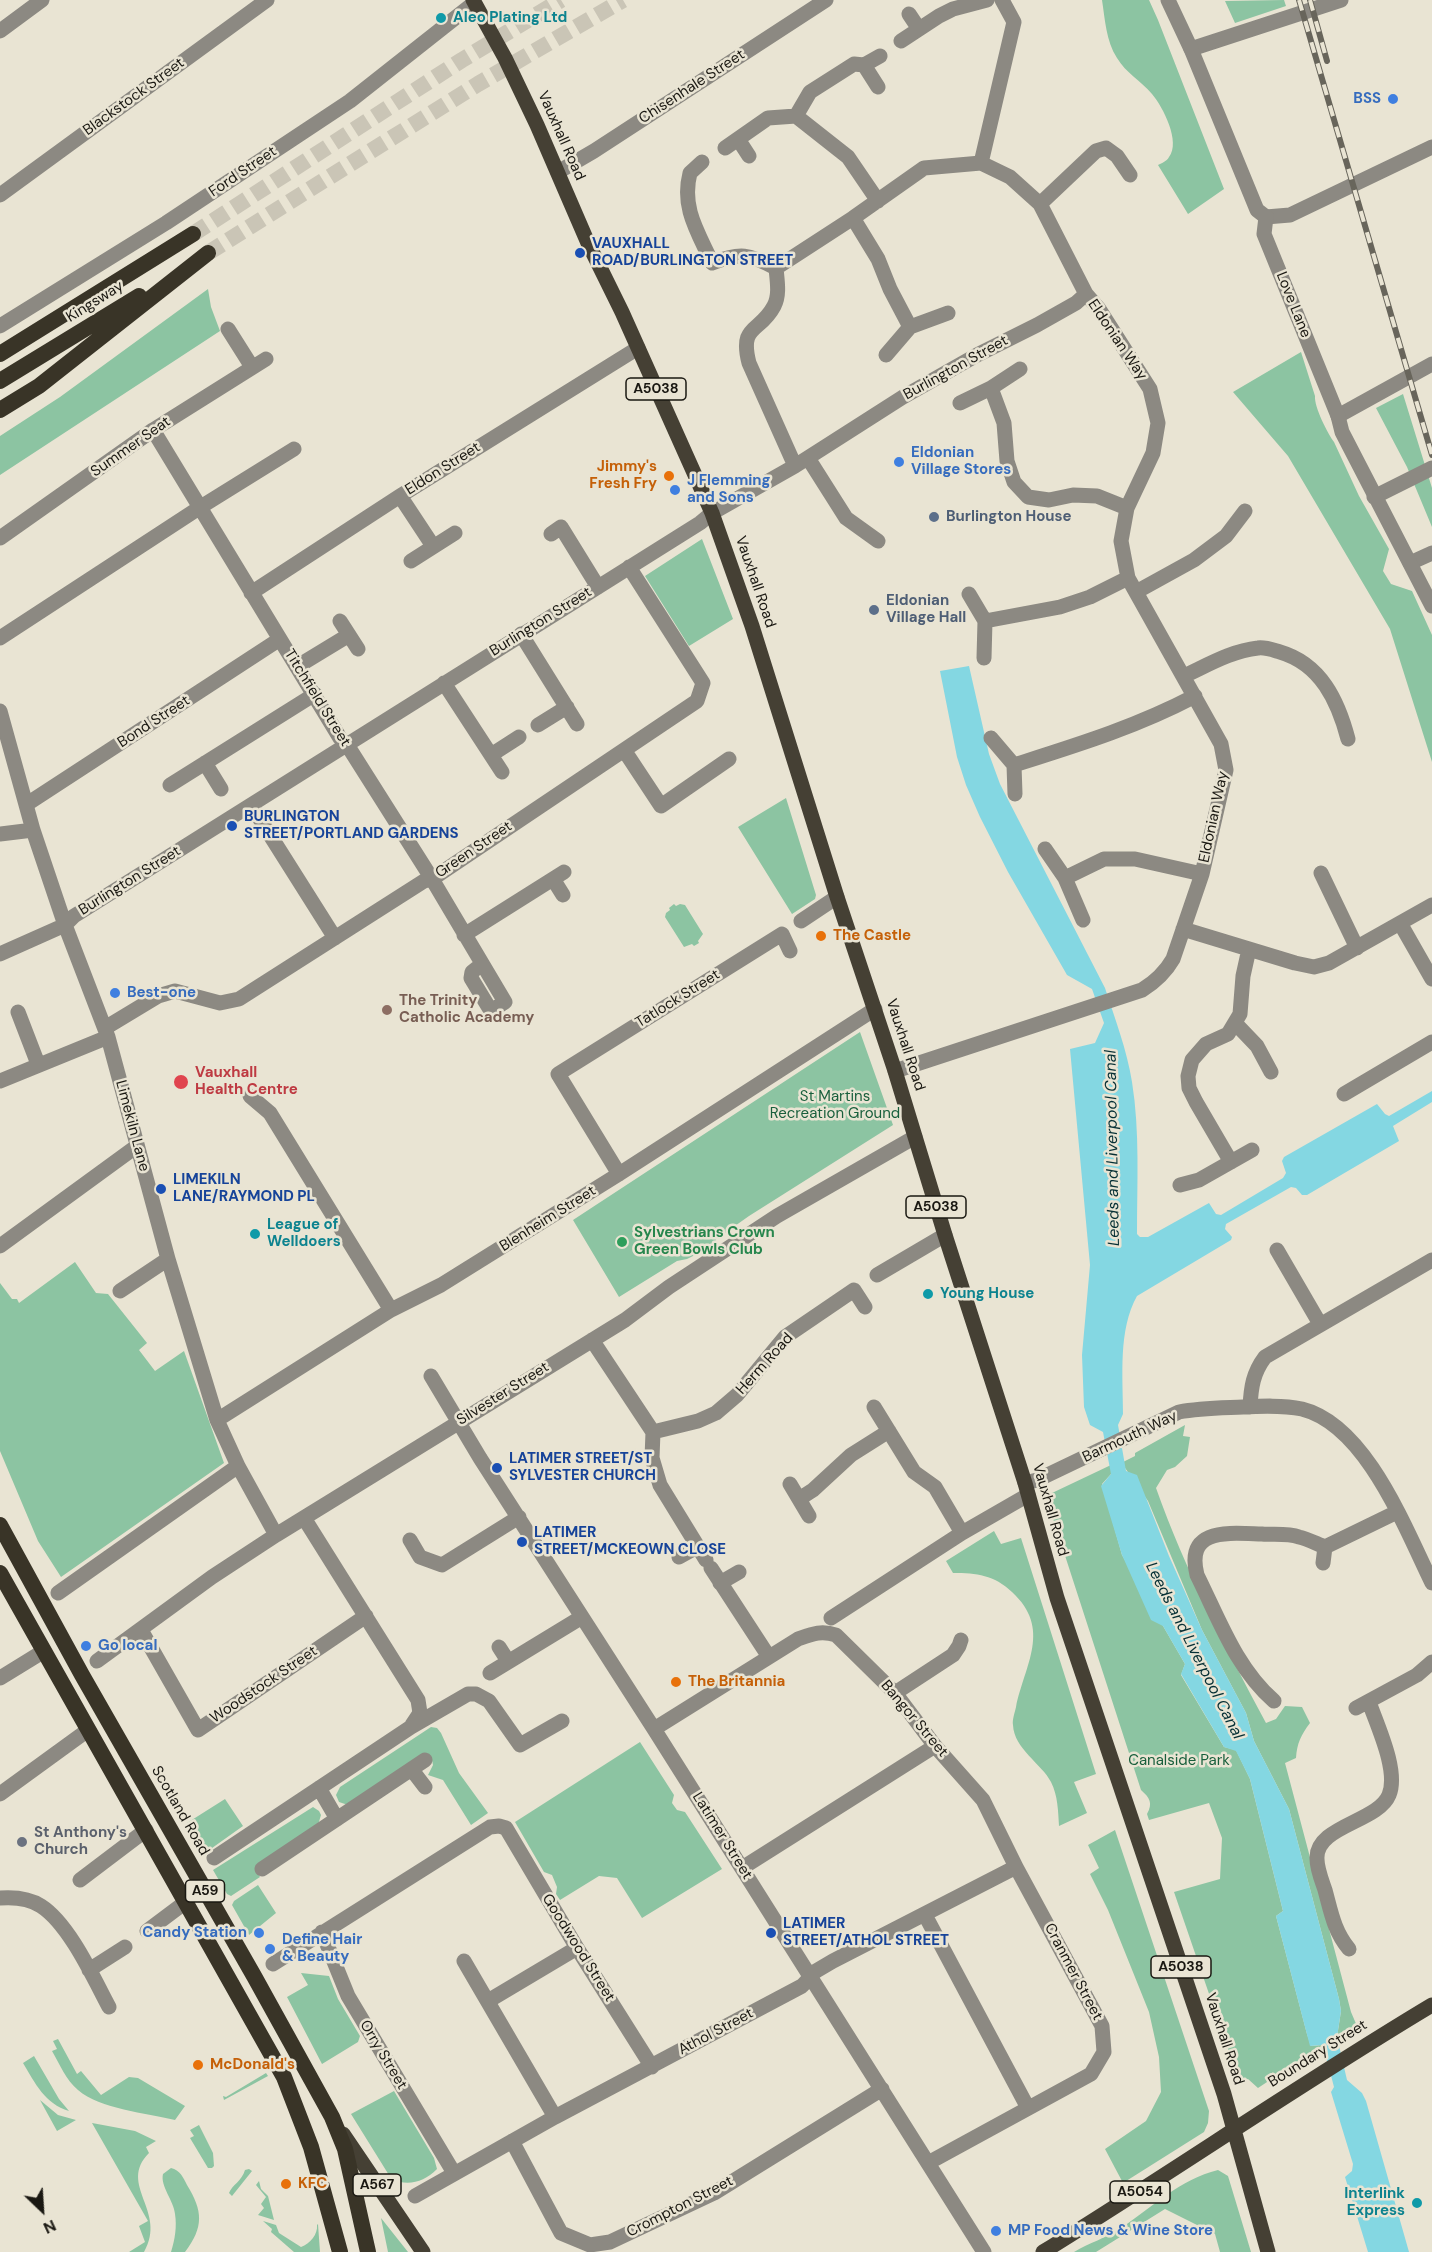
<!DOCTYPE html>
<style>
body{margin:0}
#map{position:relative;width:1432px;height:2252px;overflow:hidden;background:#e9e4d3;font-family:"DM Sans",sans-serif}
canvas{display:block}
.north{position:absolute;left:12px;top:2180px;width:60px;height:60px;-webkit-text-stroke:4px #e9e4d3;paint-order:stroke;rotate:155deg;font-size:16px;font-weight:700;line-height:24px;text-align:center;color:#1a1812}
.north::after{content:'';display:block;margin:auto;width:21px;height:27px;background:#1a1812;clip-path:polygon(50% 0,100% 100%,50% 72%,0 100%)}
</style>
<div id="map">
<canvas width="1432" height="2252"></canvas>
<div class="north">N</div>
</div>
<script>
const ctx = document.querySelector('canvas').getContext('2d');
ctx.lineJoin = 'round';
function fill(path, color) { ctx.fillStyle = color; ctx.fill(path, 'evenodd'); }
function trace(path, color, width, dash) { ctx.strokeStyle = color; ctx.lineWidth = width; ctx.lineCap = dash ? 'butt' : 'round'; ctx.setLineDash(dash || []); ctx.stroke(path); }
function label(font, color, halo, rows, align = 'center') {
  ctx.font = font + ' "DM Sans",sans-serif'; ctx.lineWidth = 5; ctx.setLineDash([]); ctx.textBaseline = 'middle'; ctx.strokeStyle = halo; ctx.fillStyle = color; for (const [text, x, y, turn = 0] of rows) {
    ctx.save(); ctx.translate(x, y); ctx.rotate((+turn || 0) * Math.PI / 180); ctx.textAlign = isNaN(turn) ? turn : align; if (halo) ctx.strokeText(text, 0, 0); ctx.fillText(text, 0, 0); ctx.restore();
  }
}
const green = new Path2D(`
 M1102 0H1149L1158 20 1224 189 1188 214 1158 165C1162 163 1167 161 1169 157 1181 142 1163 107 1152 94 1141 81 1126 73 1117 58 1106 41 1105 19 1102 0Z
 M1284 0 1286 6 1235 23 1225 1Z
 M208 289 211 307 220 331 0 475V436L60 397Z
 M1301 352 1315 396C1314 407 1328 434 1334 442L1359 496 1389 549 1383 571 1391 584 1412 591 1432 635V762L1390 629 1288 456 1233 392Z
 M1403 394 1432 488V527L1407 467 1376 408Z
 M702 539 733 619 689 646 645 576Z
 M786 798 816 895 815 899 792 914 738 827Z
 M674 904 676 906 680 904 685 905 703 934 698 941 699 943 694 946 692 944 684 947 665 917 666 913 670 910 669 908Z
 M860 1032 893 1125 749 1216 715 1240 718 1242 715 1245 687 1259 677 1261 619 1297 573 1220Z
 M75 1262 96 1293 108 1294 147 1343 139 1350 155 1371 184 1351 224 1463 61 1577 38 1541 0 1451V1283L12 1299H17L19 1303Z
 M1185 1425 1183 1436 1190 1437 1187 1456 1175 1467 1167 1470 1156 1488C1185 1570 1225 1646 1266 1723L1276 1719 1285 1706 1302 1707 1310 1723C1301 1735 1297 1743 1296 1758L1285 1763 1351 2012 1357 2026 1337 2037 1341 2011 1339 1999 1289 1809 1254 1741 1246 1713 1202 1630 1148 1501 1123 1465V1462L1135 1456V1453Z
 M1111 1465V1474L1102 1484 1122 1555 1185 1664 1181 1675 1224 1747 1236 1750 1250 1779 1283 1911 1276 1916 1307 2034 1311 2046 1323 2045 1258 2088 1248 2079 1239 2081 1174 1892 1220 1879 1222 1838 1209 1803 1149 1820 1147 1814C1153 1803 1150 1798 1141 1790L1047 1500 1052 1493Z
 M994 1531 1001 1544 1021 1538 1096 1774 1074 1782 1087 1813 1059 1826C1058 1811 1058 1796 1051 1782 1042 1764 1014 1749 1013 1725 1012 1720 1015 1712 1016 1707 1025 1664 1052 1629 1012 1592 994 1575 977 1573 953 1573L946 1561Z
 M431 1727 437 1728 441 1733 459 1773 488 1813 471 1825 443 1780 428 1775 433 1765 432 1760 348 1805 339 1802 336 1795 340 1787Z
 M640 1742 674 1795 672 1803 677 1810 685 1812 722 1869 642 1918 617 1878 599 1876 560 1900 556 1894 557 1887 552 1875 544 1872 515 1822Z
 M225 1799 243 1826 205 1853 187 1823Z
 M313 1807 319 1811 321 1815 318 1825 255 1869 260 1877 231 1896 227 1894 213 1870Z
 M1115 1830 1209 2111 1208 2123 1204 2132 1123 2183 1105 2149 1146 2121 1161 2092 1159 2057 1149 2012 1108 1910 1090 1874 1099 1868 1088 1845Z
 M258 1885 276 1913 249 1935 232 1905 234 1901Z
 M301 1973 329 1976 338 1999 360 2036 358 2042 322 2064 287 1997 308 1985Z
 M58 2039 77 2074 81 2071 101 2095 129 2077 138 2078 185 2106 175 2120C146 2113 100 2109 78 2090 66 2080 60 2065 52 2051L57 2049 53 2041Z
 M34 2056 59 2099 69 2111C45 2104 35 2083 23 2063Z
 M266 2073 268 2076 224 2100 223 2096 226 2097Z
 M394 2091 434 2158 437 2169C424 2182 410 2186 392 2180L351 2114Z
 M40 2100 58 2115 76 2120 57 2131Z
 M92 2123 135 2131 156 2141 146 2147 149 2153C117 2185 168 2211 144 2252H129L145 2242 139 2226 148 2221Z
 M199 2125 213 2153 214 2166 212 2168H208L190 2138 194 2136 190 2130Z
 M171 2168C180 2170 183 2177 187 2185 203 2211 204 2227 185 2252H171C175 2239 177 2227 175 2214 174 2201 160 2186 163 2174Z
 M249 2169 252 2171 232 2196 229 2193C232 2185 242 2181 245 2170Z
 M1218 2170 1228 2176 1251 2252H1220L1215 2234 1165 2209 1096 2252H1074C1089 2243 1106 2238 1121 2228 1153 2207 1180 2179 1218 2170Z
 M259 2181 261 2189 268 2196 274 2220 258 2215 264 2208 261 2204 266 2197 256 2185Z
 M381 2218 408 2252H388Z
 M263 2221 276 2225 279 2233 301 2247C310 2244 318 2234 317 2225L318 2224 320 2252H294L271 2232 272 2229Z`);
const water = new Path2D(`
 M969 666 989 754 1000 784 1105 988C1115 1019 1127 1050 1132 1082 1140 1131 1137 1184 1137 1234L1140 1237H1148L1209 1203 1216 1214 1221 1215 1283 1178 1286 1173 1282 1161 1284 1157 1377 1104 1385 1114 1389 1116 1432 1091V1102L1393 1126 1399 1141 1307 1195H1302L1296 1188 1291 1187 1226 1224 1225 1229 1232 1237 1231 1240 1137 1296C1118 1330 1123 1376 1123 1414L1118 1425 1126 1471 1137 1475 1169 1556 1202 1630 1246 1713 1254 1741 1289 1809 1339 1999 1341 2011 1337 2037 1347 2080 1362 2093 1366 2101 1409 2252H1368L1345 2177 1352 2171 1353 2164 1331 2092 1334 2087 1323 2045 1310 2046 1276 1916 1283 1911 1250 1779 1236 1751 1224 1747 1181 1674 1185 1664 1163 1626 1151 1620 1122 1555 1101 1486 1111 1474 1103 1432 1090 1425 1084 1407 1082 1355 1090 1265 1070 1049 1095 1043 1104 1023 1092 989 1067 975 1008 872 980 817 966 785 957 757 940 671Z`);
const trunkTunnel = new Path2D(`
 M193 234 462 60 561 0
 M208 253 478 84 623 0`);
const minor = new Path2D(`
 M909 14 919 29
 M0 31 42 0
 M901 41 939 16 953 9 987 0
 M1191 49 1341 0
 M864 65 880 56
 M796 116 848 157 878 201
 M738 139 749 156
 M725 148 768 118 796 116 810 92 854 64 864 65 878 87
 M702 162 690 173C681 208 698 232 712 263 740 252 749 254 776 268
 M981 163 1014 22 1002 0
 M0 195 267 0
 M1040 204 1096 151 1106 148 1117 156 1130 175
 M1266 217 1290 215 1432 147
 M853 218 878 259 890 289 910 327 948 313
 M0 326 166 223 350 101 474 3
 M228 329 252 367
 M886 355 910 327
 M991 388 1004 423 1007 461 1014 482 1028 497 1049 500 1073 495 1097 496 1127 508
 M960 403 991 388 1020 369
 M1338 416 1432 364
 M153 430 340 738 351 751 432 879 505 1002 491 1011 471 978 472 972 482 964
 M808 458 846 518 878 541
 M795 466 749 363C739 324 760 333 774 306 780 295 777 280 776 268L853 218 924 168 981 163 1010 177 1040 204 1086 294 1099 309 1150 389 1158 423 1153 453 1127 508 1121 541 1128 578 1221 744 1226 770 1202 874 1173 959C1165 973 1155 982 1142 990L895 1071
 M400 496 433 546
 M1374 497 1432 468
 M551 534 561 527 598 587
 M0 538 153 430 266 359
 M411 561 455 533
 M1410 563 1432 553
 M1136 592 1194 560 1226 536 1245 511
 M251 593 400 496 638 348
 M969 594 985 621 984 658
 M340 621 358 649
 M985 621 1060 607 1090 597 1128 578
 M521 634 577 724
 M0 638 199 508 294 449
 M298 666 349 635
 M1184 676C1208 665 1231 651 1258 648 1265 647 1273 650 1280 652 1321 664 1338 701 1348 739
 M444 683 502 772
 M0 711 33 830 65 925 108 1037 168 1259 217 1420 238 1466 276 1535
 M538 725 567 707
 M991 738 1014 765C1077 745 1136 727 1195 696
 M624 750 661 806 729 759
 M491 755 519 737
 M205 763 221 789
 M1014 765 1015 794
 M170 785 315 694
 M27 804 280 639
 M251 805 335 938
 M0 834 33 830
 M1045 849 1065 878 1104 859H1135L1202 874
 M1321 873 1357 948
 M1065 878 1083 920
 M553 879 563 895
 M801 921 837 897
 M1400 923 1432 979
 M1183 929 1295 963 1314 967 1329 963 1432 905
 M464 935 564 872
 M0 954 65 925 74 916 700 523 712 513 795 466 903 397 977 355 1037 325 1076 303 1086 294
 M18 1012 38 1064
 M1235 1023 1257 1046 1271 1072
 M105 1028 158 996 175 991 220 1003 239 999 424 881 432 879 697 701 703 683 629 567
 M0 1081 108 1037
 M1344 1094 1432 1042
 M250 1096 270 1113 391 1310
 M1231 1162 1196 1102 1189 1088 1188 1076 1192 1060 1206 1044 1228 1034 1240 1014 1243 976 1249 949
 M619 1174 558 1074 782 934 790 951
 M1180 1185 1199 1180 1252 1150
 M0 1246 137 1146
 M1277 1250 1320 1324
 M877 1275 945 1235
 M120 1291 168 1259
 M592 1340 653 1432 652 1458 660 1485 706 1560
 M431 1376 480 1458 654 1729 984 2252
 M874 1407 914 1472 935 1487 962 1533
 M1250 1407C1251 1387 1253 1373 1265 1357L1432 1260
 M217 1420 391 1310 441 1285 619 1174 875 1009
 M653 1432 698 1421 716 1413 737 1395 785 1337 854 1290 865 1307
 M1025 1483 1037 1480 1179 1412C1200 1408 1221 1408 1243 1407 1262 1406 1283 1405 1302 1409 1366 1425 1405 1528 1432 1583
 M790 1484 809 1516
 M799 1499 813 1490 851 1455 889 1431
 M304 1518 418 1700 420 1713 412 1725
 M410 1540 420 1557 442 1565 519 1517
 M679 1557 697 1547
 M1323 1563 1325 1547 1397 1512
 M711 1568 769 1657
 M720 1583 739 1572
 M58 1593 238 1466
 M831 1618 962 1533 1028 1495
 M141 1630 198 1730 366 1616
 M499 1647 508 1661
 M97 1661 212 1577 276 1535 625 1320 669 1287 777 1216 915 1137
 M490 1673 582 1617
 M0 1678 44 1651
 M895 1693 953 1655 959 1646 961 1640
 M1274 1701C1236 1668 1219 1619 1197 1575 1185 1527 1229 1533 1262 1534 1274 1535 1288 1533 1299 1537 1308 1539 1317 1544 1325 1547
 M1356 1708 1417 1675 1432 1662
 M654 1729 798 1639C812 1634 821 1630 836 1635L895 1693 935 1746 983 1800 1016 1867 1102 2026 1104 2052 1091 2074 928 2163
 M412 1770 425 1787
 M319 1788 337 1819
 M0 1794 88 1730
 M214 1858 411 1727 468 1694H476L489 1701 520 1745 562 1721
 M742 1868 935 1746
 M262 1869 425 1760
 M80 1880 146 1830
 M0 1898C14 1897 29 1898 41 1906 69 1924 93 1977 109 2007
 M925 1915 1028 2108
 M147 1931 187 1901
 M322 1932 348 1996 454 2173
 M1349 1949C1334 1931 1331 1912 1325 1890 1322 1881 1317 1869 1317 1859 1315 1826 1378 1822 1389 1795 1399 1771 1377 1725 1369 1702
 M464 1961 555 2117
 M273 1964 490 1827 499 1826 506 1828 577 1948 652 2067
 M89 1970 125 1947
 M488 2001 577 1948
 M512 2141 561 2233 590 2245 610 2242 714 2193 882 2089
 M415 2196 555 2117 802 1986 816 1971 833 1961 1016 1867`);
const tertiary = new Path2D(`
 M1168 0 1191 49 1257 210 1266 217 1264 234 1338 416 1342 432 1432 606
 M558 172 594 151 826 0`);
const primary = new Path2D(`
 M473 0 505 58 537 125 588 243 622 312 712 513 752 626 837 897 895 1071 945 1235 1025 1483 1057 1598 1224 2094 1268 2252
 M343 2134 423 2252
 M1043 2252C1174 2171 1300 2084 1432 2005`);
const trunk = new Path2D(`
 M0 354 193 234
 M0 381 139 296
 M0 410 39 386 208 253
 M0 1525 82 1675 254 1976 332 2117 345 2149 368 2252
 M0 1573 284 2077 311 2147 340 2252`);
const rail = new Path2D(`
 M1299 0 1432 455
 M1310 0 1327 61`);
const markers = [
 [441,18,6,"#0f9aa8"],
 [1393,99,6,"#3f7fe0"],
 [580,253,6,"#1a4fb4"],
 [899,462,6,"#3f7fe0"],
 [669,476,6,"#e8710a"],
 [675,490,6,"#3f7fe0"],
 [934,517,6,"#5c6f8a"],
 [874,610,6,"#5c6f8a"],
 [232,826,6,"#1a4fb4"],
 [821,936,6,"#e8710a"],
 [115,993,6,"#3f7fe0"],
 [387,1010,6,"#8d6e63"],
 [181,1082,8,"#e0444e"],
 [161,1189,6,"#1a4fb4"],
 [255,1234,6,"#0f9aa8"],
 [622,1242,6,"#2e9e5b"],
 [928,1294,6,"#0f9aa8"],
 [497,1468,6,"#1a4fb4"],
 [522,1542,6,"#1a4fb4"],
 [86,1646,6,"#3f7fe0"],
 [676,1682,6,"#e8710a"],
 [22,1842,6,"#6b7280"],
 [259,1933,6,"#3f7fe0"],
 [771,1933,6,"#1a4fb4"],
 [270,1949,6,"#3f7fe0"],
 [198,2065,6,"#e8710a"],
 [286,2184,6,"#e8710a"],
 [1417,2203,6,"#0f9aa8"],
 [996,2231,6,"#3f7fe0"]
];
const shields = [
 [656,389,60],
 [936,1207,60],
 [205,1891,39],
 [1181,1967,60],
 [377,2185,48],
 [1140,2192,60]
];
const shieldNames = [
 ["A5038",656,389],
 ["A5038",936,1207],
 ["A59",205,1891],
 ["A5038",1181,1967],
 ["A567",377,2185],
 ["A5054",1140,2192]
];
const cultureNames = [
 ["Aleo Plating Ltd",453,18],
 ["League of",267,1225],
 ["Welldoers",267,1242],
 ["Young House",940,1294],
 ["Interlink",1405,2194,"right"],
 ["Express",1405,2211,"right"]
];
const streetNames = [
 ["Chisenhale Street",692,87,-33],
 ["Blackstock Street",134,97,-36],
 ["Vauxhall Road",561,136,66],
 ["Ford Street",243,172,-34],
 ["Kingsway",95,302,-32],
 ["Love Lane",1293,305,68],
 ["Eldonian Way",1117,340,56],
 ["Burlington Street",956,368,-29],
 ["Summer Seat",131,447,-35],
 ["Eldon Street",443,469,-32],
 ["Vauxhall Road",755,582,71],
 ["Burlington Street",541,622,-32],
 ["Titchfield Street",317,698,58],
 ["Bond Street",154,722,-33],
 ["Eldonian Way",1214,817,-78],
 ["Green Street",474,850,-34],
 ["Burlington Street",130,881,-32],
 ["Tatlock Street",678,999,-32],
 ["Vauxhall Road",905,1045,72],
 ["Limekiln Lane",132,1126,75],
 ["Blenheim Street",548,1219,-32],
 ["Herm Road",765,1364,-48],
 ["Silvester Street",503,1394,-32],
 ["Barmouth Way",1130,1437,-25],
 ["Vauxhall Road",1050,1510,74],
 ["Woodstock Street",264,1685,-34],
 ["Bangor Street",914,1719,50],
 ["Scotland Road",180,1811,60],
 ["Latimer Street",722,1836,58],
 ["Goodwood Street",578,1948,58],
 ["Cranmer Street",1073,1972,62],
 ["Athol Street",716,2032,-28],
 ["Vauxhall Road",1224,2039,72],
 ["Boundary Street",1318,2054,-32],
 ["Orry Street",383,2055,59],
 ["Crompton Street",680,2207,-27]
];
const shopNames = [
 ["BSS",1381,99,"right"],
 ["Eldonian",911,453],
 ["Village Stores",911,470],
 ["J Flemming",687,481],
 ["and Sons",687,498],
 ["Best-one",127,993],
 ["Go local",98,1646],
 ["Candy Station",247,1933,"right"],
 ["Define Hair",282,1940],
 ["& Beauty",282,1957],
 ["MP Food News & Wine Store",1008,2231]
];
const transitNames = [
 ["VAUXHALL",592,244],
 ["ROAD/BURLINGTON STREET",592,261],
 ["BURLINGTON",244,817],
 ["STREET/PORTLAND GARDENS",244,834],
 ["LIMEKILN",173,1180],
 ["LANE/RAYMOND PL",173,1197],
 ["LATIMER STREET/ST",509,1459],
 ["SYLVESTER CHURCH",509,1476],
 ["LATIMER",534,1533],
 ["STREET/MCKEOWN CLOSE",534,1550],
 ["LATIMER",783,1924],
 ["STREET/ATHOL STREET",783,1941]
];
const foodNames = [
 ["Jimmy's",657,467,"right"],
 ["Fresh Fry",657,484,"right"],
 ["The Castle",833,936],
 ["The Britannia",688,1682],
 ["McDonald's",210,2065],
 ["KFC",298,2184]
];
const serviceNames = [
 ["Burlington House",946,517],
 ["Eldonian",886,601],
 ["Village Hall",886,618]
];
const educationNames = [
 ["The Trinity",399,1001],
 ["Catholic Academy",399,1018]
];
const healthNames = [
 ["Vauxhall",195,1073],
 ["Health Centre",195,1090]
];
const parkNames = [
 ["St Martins",835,1097],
 ["Recreation Ground",835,1114],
 ["Canalside Park",1179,1761]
];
const leisureNames = [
 ["Sylvestrians Crown",634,1233],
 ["Green Bowls Club",634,1250]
];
const worshipNames = [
 ["St Anthony's",34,1833],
 ["Church",34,1850]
];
const waterNames = [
 ["Leeds and Liverpool Canal",1113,1148,-91],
 ["Leeds and Liverpool Canal",1194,1651,63]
];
fill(green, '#8cc4a2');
fill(water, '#84d7e2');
trace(trunkTunnel, '#cac5b6', 16, [16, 8]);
trace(minor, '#8c8982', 15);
trace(tertiary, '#8c8982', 15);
trace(primary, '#454034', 15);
trace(trunk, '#393427', 16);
trace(rail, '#68655b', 6);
trace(rail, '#e9e4d3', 4, [11]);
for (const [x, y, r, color] of markers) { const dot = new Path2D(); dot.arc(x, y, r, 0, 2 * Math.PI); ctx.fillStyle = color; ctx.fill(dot); trace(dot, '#e9e4d3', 2); }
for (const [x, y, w] of shields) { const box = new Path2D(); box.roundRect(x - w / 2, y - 11, w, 22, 4.5); ctx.fillStyle = '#e9e4d3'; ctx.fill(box); trace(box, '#1a1812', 1.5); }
label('bold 14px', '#1a1812', null, shieldNames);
label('bold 15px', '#0d838f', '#e9e4d3', cultureNames, 'left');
label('15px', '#1a1812', '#e9e4d3', streetNames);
label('bold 15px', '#366cbe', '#e9e4d3', shopNames, 'left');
label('bold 15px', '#164399', '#e9e4d3', transitNames, 'left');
label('bold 15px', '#c56008', '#e9e4d3', foodNames, 'left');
label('bold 15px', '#4e5e75', '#e9e4d3', serviceNames, 'left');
label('bold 15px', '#785e54', '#e9e4d3', educationNames, 'left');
label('bold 15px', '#be3a42', '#e9e4d3', healthNames, 'left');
label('15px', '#185f3c', '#e9e4d3', parkNames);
label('bold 15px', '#27864d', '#e9e4d3', leisureNames, 'left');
label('bold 15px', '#5b616d', '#e9e4d3', worshipNames, 'left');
label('italic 16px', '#063035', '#e9e4d3', waterNames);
</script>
